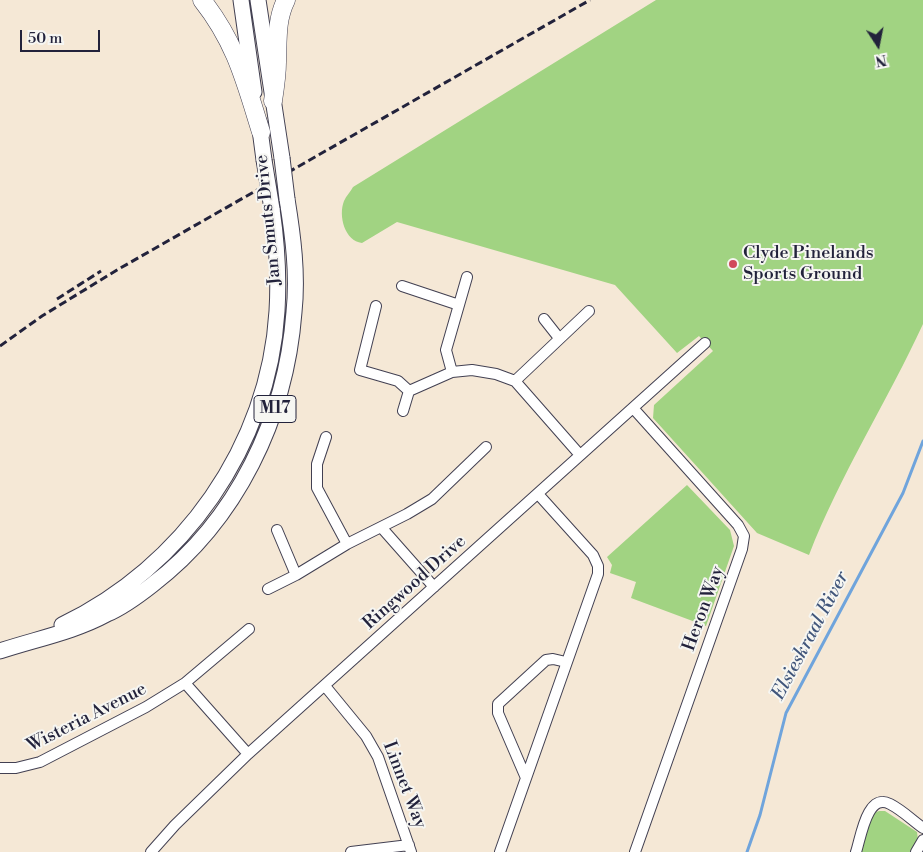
<!DOCTYPE html>
<style>
body{margin:0}
#map{position:relative;width:923px;height:852px;overflow:hidden;background:#f5e8d6;font-family:"Libre Bodoni",serif}
canvas{display:block}
.north{position:absolute;left:853px;top:20px;width:50px;height:50px;-webkit-text-stroke:4px #f6f6f2;paint-order:stroke;rotate:169deg;font-size:14px;font-weight:700;line-height:20px;text-align:center;color:#22223b}
.north::after{content:'';display:block;margin:auto;width:18px;height:22px;background:#22223b;clip-path:polygon(50% 0,100% 100%,50% 72%,0 100%)}
.scale{position:absolute;left:20px;top:30px;width:80px;height:22px;box-sizing:border-box;border:2px solid #22223b;border-top:0;padding-left:6px;font-size:15px;line-height:18px;white-space:nowrap;color:#22223b;-webkit-text-stroke:4px #f6f6f2;paint-order:stroke}
</style>
<div id="map">
<canvas width="923" height="852"></canvas>
<div class="north">N</div>
<div class="scale">50 m</div>
</div>
<script>
const ctx = document.querySelector('canvas').getContext('2d');
ctx.lineJoin = 'round';
function fill(path, color) { ctx.fillStyle = color; ctx.fill(path, 'evenodd'); }
function trace(path, color, width, dash) { ctx.strokeStyle = color; ctx.lineWidth = width; ctx.lineCap = dash ? 'butt' : 'round'; ctx.setLineDash(dash || []); ctx.stroke(path); }
function label(font, color, halo, rows, align = 'center') {
  ctx.font = font + ' "Libre Bodoni",serif'; ctx.lineWidth = 4; ctx.setLineDash([]); ctx.textBaseline = 'middle'; ctx.strokeStyle = halo; ctx.fillStyle = color; for (const [text, x, y, turn = 0] of rows) {
    ctx.save(); ctx.translate(x, y); ctx.rotate((+turn || 0) * Math.PI / 180); ctx.textAlign = isNaN(turn) ? turn : align; if (halo) ctx.strokeText(text, 0, 0); ctx.fillText(text, 0, 0); ctx.restore();
  }
}
const green = new Path2D(`
 M656 0H923V324C887 402 840 475 809 555L757 533 653 418 654 405 713 351 699 336 677 353 615 285 397 222 362 243C345 241 338 216 344 201 346 196 351 191 353 187Z
 M687 485 730 530 734 546 706 626 631 598 636 582 610 573 612 565 607 557Z
 M879 811H885L917 832 918 840 911 852H856L874 813Z`);
const stream = new Path2D(`
 M747 852 760 815 786 713 903 493 923 441`);
const minor = new Path2D(`
 M402 286 459 305
 M376 306 360 370 398 381 409 391
 M544 319 559 338
 M452 372 446 350 467 277
 M515 381 589 311
 M633 408 738 525 744 536 742 549 635 852
 M403 411 409 391 452 372 472 370 496 374 515 381 580 455
 M326 437 317 464V488L347 544
 M381 527 434 587
 M277 530 296 575
 M268 589 296 575 347 544 407 514 432 499 486 447
 M185 683 248 754
 M325 686 366 736 378 757 411 852
 M0 768H16L40 762 146 707 185 683 249 629
 M526 778 498 713V704L546 660 553 659 566 662
 M151 852 175 825 248 754 705 343
 M351 852 409 845
 M500 852 598 574V566L593 555 538 494
 M856 852C861 837 867 792 890 804 902 810 912 820 923 828
 M916 852 923 840`);
const primary = new Path2D(`
 M241 0 254 92
 M258 0 282 158
 M259 122 264 160
 M62 625C183 567 269 446 277 311 279 277 277 243 272 209
 M0 651C36 639 74 632 107 614 123 607 138 596 152 585 237 520 286 418 294 312 298 274 293 236 287 199`);
const motorway = new Path2D(`
 M202 0C236 43 245 81 261 132
 M273 101C275 88 277 75 277 62 278 40 276 20 286 0`);
const rail = new Path2D(`
 M57 299 101 271
 M0 346 42 316 117 270 590 0`);
const primaryBridge = new Path2D(`
 M282 158 287 199
 M264 160 272 209`);
const markers = [
 [733,264,5,"#d1495b"]
];
const shields = [
 [275,409,42]
];
const shieldNames = [
 ["M17",275,409]
];
const streetNames = [
 ["Jan Smuts Drive",269,220,-96],
 ["Ringwood Drive",415,583,-42],
 ["Heron Way",704,609,-70],
 ["Wisteria Avenue",87,718,-27],
 ["Linnet Way",404,785,69]
];
const poiNames = [
 ["Clyde Pinelands",743,254],
 ["Sports Ground",743,275]
];
const waterNames = [
 ["Elsieskraal River",811,636,-62]
];
fill(green, '#a1d382');
trace(stream, '#6fa4dc', 3);
trace(minor, '#424052', 12);
trace(primary, '#424052', 17);
trace(motorway, '#424052', 19);
trace(minor, '#fff', 10);
trace(primary, '#fff', 15);
trace(motorway, '#fff', 18);
trace(rail, '#22223b', 3, [8, 4]);
trace(primaryBridge, '#424052', 17, []);
trace(primaryBridge, '#fff', 15);
for (const [x, y, r, color] of markers) { const dot = new Path2D(); dot.arc(x, y, r, 0, 2 * Math.PI); ctx.fillStyle = color; ctx.fill(dot); trace(dot, '#f6f6f2', 2); }
for (const [x, y, w] of shields) { const box = new Path2D(); box.roundRect(x - w / 2, y - 13.5, w, 27, 4); ctx.fillStyle = '#f6f6f2'; ctx.fill(box); trace(box, '#22223b', 1); }
label('bold 16px', '#22223b', null, shieldNames);
label('18px', '#22223b', '#f6f6f2', streetNames);
label('18px', '#22223b', '#f6f6f2', poiNames, 'left');
label('italic 19px', '#41567b', '#f6f6f2', waterNames);
</script>
